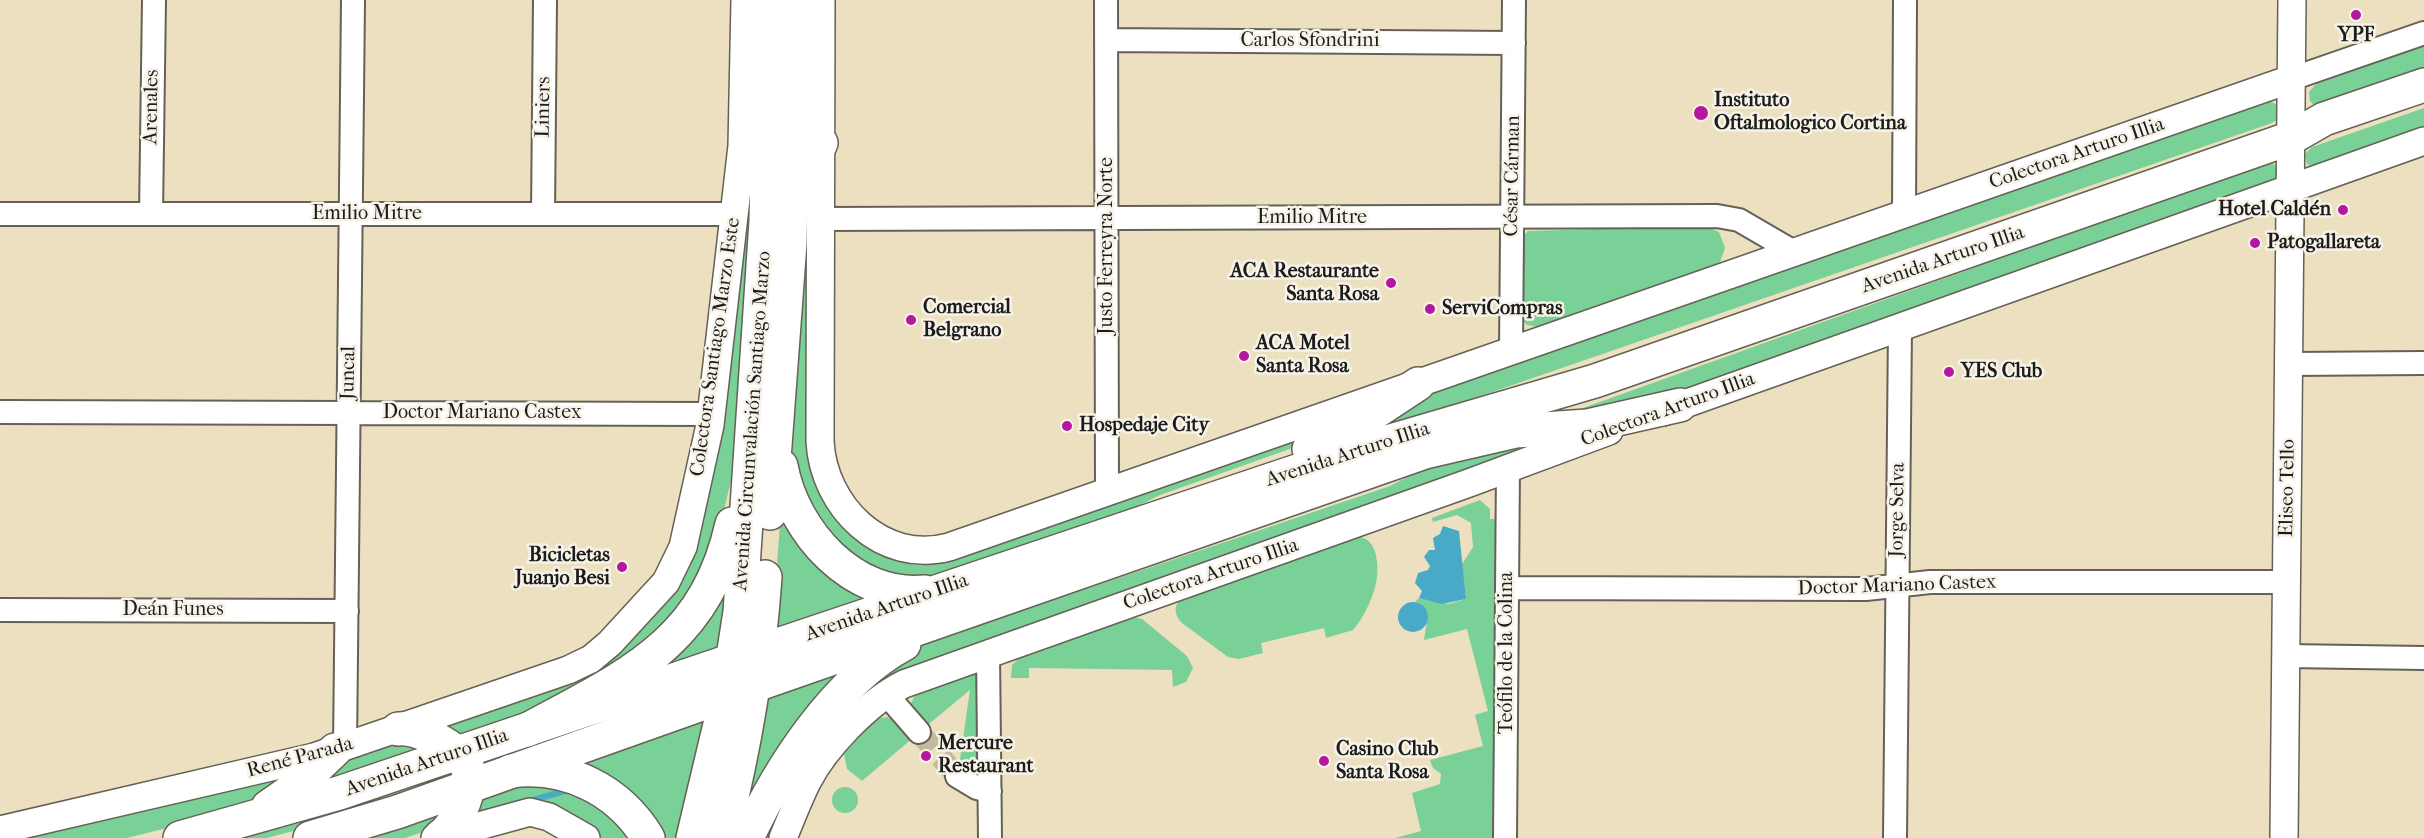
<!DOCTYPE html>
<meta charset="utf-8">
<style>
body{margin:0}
canvas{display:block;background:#ece0c0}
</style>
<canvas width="2424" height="838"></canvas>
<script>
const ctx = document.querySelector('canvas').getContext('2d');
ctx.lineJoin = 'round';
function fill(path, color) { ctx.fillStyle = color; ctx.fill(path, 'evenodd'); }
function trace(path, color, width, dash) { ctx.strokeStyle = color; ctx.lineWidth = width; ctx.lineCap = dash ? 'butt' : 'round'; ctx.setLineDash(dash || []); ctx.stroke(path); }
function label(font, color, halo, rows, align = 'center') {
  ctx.font = font + ' "IM FELL French Canon",serif'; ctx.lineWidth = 5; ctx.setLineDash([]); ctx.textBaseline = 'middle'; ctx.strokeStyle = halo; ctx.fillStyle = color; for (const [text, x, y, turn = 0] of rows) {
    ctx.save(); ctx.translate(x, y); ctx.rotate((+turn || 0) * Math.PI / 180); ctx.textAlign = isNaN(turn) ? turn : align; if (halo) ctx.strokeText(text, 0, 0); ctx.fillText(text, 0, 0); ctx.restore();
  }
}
const green = new Path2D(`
 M2424 46V76L2318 109 2310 101 2309 92 2316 84Z
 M2268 101 2274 103 2279 108 2278 119 2272 123 1356 439 1430 392Z
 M2424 108V130L2312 167 2307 164 2305 154 2312 147Z
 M2266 163C2278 162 2281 171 2276 181L1619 414 1544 422Z
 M750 169 757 196 731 481 717 538 677 618 567 698 460 736 433 726 576 677 672 589Z
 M807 201 810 464C822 513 838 521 879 546 893 554 904 562 921 563L1334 424 1304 444 1160 495 1096 527 947 579 890 577 831 541 790 466Z
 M1705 226 1719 232 1725 248 1720 262 1711 268 1538 327 1527 325 1522 320 1521 238 1528 231Z
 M1569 434 885 678 869 692 770 838H756L857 694 907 653 924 644 1390 486 1415 473 1511 439Z
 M1480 500 1490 509V519H1499L1497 838H1395L1421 831 1412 793 1440 784 1441 774 1433 768 1430 760 1483 746 1475 715 1488 711 1467 629 1424 640 1428 615 1420 603 1415 602 1419 598 1448 604 1466 599 1462 564 1473 547 1471 523 1457 515 1433 522 1432 518Z
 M781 509 879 597 772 635Z
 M1356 537C1379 535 1380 571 1375 587 1372 600 1362 620 1353 630L1326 638 1324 628 1261 643 1263 653 1239 659 1228 657 1182 623C1175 616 1173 607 1180 599Z
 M728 576 724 648 644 673Z
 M1133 617 1142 619 1187 656 1193 668 1186 682 1173 687 1172 670 1029 668V678H1011L1012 665 1019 658Z
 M863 658 745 814 766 691Z
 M978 670 980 773 976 776 959 766 970 690 924 728 911 703 917 691Z
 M713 711 680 838H659L566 765Z
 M887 717 896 720 914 737 862 781 847 769 844 754 875 719Z
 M397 738 430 746 308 788 330 765Z
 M292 771 255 806 127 838H0Z
 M442 775 443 779 323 823 267 838H227Z
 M571 784 636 838H601L594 832 469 817 487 793 494 788Z
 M832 800a13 13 0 1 1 26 0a13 13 0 1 1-26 0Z
 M448 806 423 832 405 838H348Z`);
const water = new Path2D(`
 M1443 526 1459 531 1466 599 1442 604 1419 598 1422 591 1415 583 1418 573 1428 570 1430 566 1424 557 1429 550H1435L1433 538 1440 534Z
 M1398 617a15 15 0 1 1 30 0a15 15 0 1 1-30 0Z`);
const stream = new Path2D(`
 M530 801 571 789`);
const minorTunnel = new Path2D(`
 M919 732 957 776`);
const minor = new Path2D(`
 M1106 0 1107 492
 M1106 40 1514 43
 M2291 79 2424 33
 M0 214H734
 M151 214 154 0
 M543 214 545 0
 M1904 214 1905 0
 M820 219 1717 216 1739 220 1794 252
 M1511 351 1514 0
 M2290 364 2424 363
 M0 412 711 414
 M1507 588 1866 589 1930 582H2287
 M0 610 347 611
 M988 653 990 838
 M2286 656 2424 658
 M886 694 919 732
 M345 747 353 0
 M957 776 977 788 990 791
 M1505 838 1508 467
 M1895 838 1900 327`);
const tertiary = new Path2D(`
 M821 0 820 441C823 506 882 565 949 547L2291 79
 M1662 412 2424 141
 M0 830 314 757 568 670 591 659 610 643 666 582 683 547 710 425 742 146 745 0
 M435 838 530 812 549 817 586 838
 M783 838C791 819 798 800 807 782 825 747 868 702 904 684L1469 483 1609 431
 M2284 838 2292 0`);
const primary = new Path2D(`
 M398 729C417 726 457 747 466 764 476 784 458 824 441 836
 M268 807 295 788 335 750
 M180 838 339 793 733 660
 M310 838 397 812 727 695`);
const trunk = new Path2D(`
 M802 195 807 172 821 143
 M1309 449 1345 432 1418 384
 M1425 452 1516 431 1587 426 1680 405
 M781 466C793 532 853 599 925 592
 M770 513 790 243 795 0
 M733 660 1363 449 1595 381 2291 138 2324 119 2424 85
 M727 695 1428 451
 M527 730C626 676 705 645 732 524
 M511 771C567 764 619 790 648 838
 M693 838 727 695 740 612 766 221 770 0
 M722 838C744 752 759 665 765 577
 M747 838C779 769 835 681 904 644`);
const markers = [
 [2356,15,6,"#b5179e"],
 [1701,113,8,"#b5179e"],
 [2343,210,6,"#b5179e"],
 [2255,243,6,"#b5179e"],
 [1391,283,6,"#b5179e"],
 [1430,309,6,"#b5179e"],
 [911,320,6,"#b5179e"],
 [1244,356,6,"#b5179e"],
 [1949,372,6,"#b5179e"],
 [1067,426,6,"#b5179e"],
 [622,567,6,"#b5179e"],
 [926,756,6,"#b5179e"],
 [1324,761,6,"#b5179e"]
];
const poiNames = [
 ["YPF",2356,36,"center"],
 ["Instituto",1714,101],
 ["Oftalmologico Cortina",1714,124],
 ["Hotel Caldén",2331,210,"right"],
 ["Patogallareta",2267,243],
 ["ACA Restaurante",1379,272,"right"],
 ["Santa Rosa",1379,295,"right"],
 ["Comercial",923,308],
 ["Belgrano",923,331],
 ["ServiCompras",1442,309],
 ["ACA Motel",1256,344],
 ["Santa Rosa",1256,367],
 ["YES Club",1961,372],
 ["Hospedaje City",1079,426],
 ["Bicicletas",610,556,"right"],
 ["Juanjo Besi",610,579,"right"],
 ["Mercure",938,744],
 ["Restaurant",938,767],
 ["Casino Club",1336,750],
 ["Santa Rosa",1336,773]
];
const streetNames = [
 ["Carlos Sfondrini",1310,41],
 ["Arenales",152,107,-89],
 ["Liniers",544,107,-89],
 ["Colectora Arturo Illia",2077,154,-19],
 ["César Cárman",1513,176,-89],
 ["Emilio Mitre",367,214],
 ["Emilio Mitre",1312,218],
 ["Justo Ferreyra Norte",1107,246,-90],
 ["Avenida Arturo Illia",1943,260,-19],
 ["Colectora Santiago Marzo Este",716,347,-82],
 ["Juncal",349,373,-89],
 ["Colectora Arturo Illia",1668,410,-20],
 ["Doctor Mariano Castex",482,413],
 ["Avenida Circunvalación Santiago Marzo",753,421,-86],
 ["Avenida Arturo Illia",1348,455,-18],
 ["Eliseo Tello",2288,488,-89],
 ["Jorge Selva",1898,510,-89],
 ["Colectora Arturo Illia",1211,575,-19],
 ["Doctor Mariano Castex",1897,586,-2],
 ["Avenida Arturo Illia",887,608,-19],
 ["Deán Funes",173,610],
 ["Teófilo de la Colina",1507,653,-90],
 ["René Parada",300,758,-15],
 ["Avenida Arturo Illia",427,763,-19]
];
fill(green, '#79d197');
fill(water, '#49aac8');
trace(stream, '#49aac8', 6);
trace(minorTunnel, '#c2b99f', 22, [22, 11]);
trace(minor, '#656155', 26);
trace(tertiary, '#656155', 30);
trace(primary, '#656155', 36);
trace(trunk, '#656155', 36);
trace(minor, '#fff', 22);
trace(tertiary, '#fff', 27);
trace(primary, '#fff', 33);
trace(trunk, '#fff', 33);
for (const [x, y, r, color] of markers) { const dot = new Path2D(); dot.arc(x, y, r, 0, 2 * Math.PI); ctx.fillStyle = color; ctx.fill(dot); trace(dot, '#f7f3e8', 2); }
label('bold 20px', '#1c1c1c', '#f7f3e8', poiNames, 'left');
label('20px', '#1c1c1c', '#f7f3e8', streetNames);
</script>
